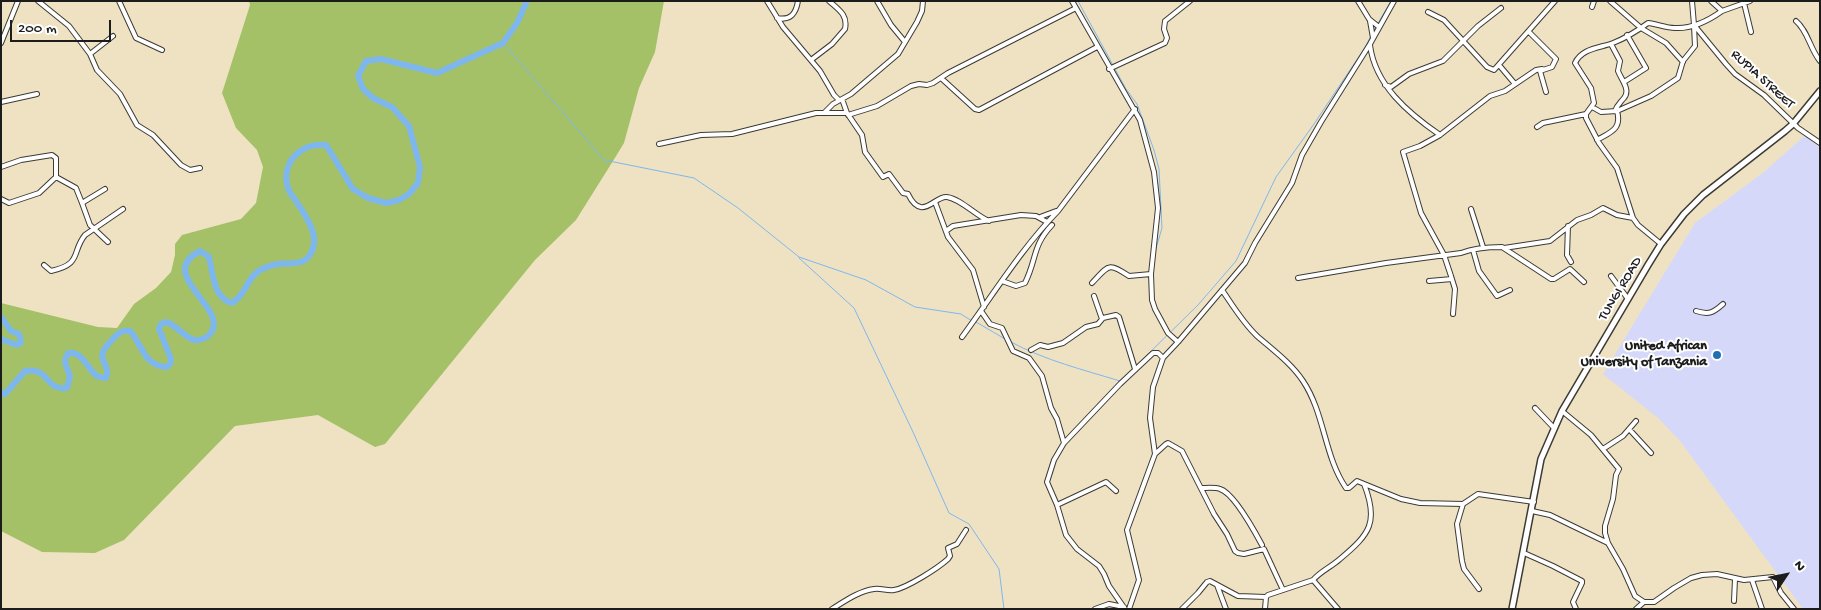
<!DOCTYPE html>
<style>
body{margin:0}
#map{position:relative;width:1821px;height:610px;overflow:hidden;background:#efe2c3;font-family:"Gochi Hand",sans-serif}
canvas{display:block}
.frame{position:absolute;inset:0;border:2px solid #1c1c1c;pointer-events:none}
.north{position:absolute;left:1761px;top:550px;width:50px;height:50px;-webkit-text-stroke:4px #fff;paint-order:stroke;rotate:56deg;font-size:14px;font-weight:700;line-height:20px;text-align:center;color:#1c1c1c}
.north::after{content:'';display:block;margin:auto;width:18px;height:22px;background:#1c1c1c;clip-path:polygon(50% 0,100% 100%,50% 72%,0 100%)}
.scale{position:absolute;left:10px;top:20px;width:101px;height:22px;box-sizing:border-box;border:2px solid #1c1c1c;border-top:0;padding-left:6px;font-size:15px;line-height:18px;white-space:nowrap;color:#1c1c1c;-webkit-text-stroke:4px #fff;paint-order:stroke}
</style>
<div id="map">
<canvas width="1821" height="610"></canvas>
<div class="frame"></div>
<div class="north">N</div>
<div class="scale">200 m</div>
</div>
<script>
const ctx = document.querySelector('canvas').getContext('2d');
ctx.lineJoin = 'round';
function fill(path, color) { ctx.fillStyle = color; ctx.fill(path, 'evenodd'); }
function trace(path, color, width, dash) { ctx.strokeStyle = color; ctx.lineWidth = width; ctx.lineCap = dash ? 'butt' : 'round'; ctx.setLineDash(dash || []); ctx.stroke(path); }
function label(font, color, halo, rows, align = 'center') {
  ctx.font = font + ' "Gochi Hand",sans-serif'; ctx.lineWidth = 4; ctx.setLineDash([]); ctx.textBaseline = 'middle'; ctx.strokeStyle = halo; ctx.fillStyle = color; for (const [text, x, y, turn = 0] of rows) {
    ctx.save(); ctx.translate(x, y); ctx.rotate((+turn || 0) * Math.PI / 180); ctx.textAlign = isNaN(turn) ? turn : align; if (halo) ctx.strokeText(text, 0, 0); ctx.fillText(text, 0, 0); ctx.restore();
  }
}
const built = new Path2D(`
 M1806 136 1820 148V609H1803L1680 441 1658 418 1603 374 1695 223 1764 172 1803 137Z`);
const green = new Path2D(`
 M249 1H664L655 52 639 88 624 143 613 161 576 220 535 260 385 444 375 447 318 415 235 426 124 540 95 553 42 552 1 531V303L98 327 117 328 134 304 156 288 171 272 175 255V244L182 235 241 219 256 203 263 167 257 150 236 128 222 93 250 5Z`);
const stream = new Path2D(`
 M1078 1 1126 89 1137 104 1154 150 1159 169 1162 228 1155 252
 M1374 30 1391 1
 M503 43 604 160 694 178 738 208 799 257 866 280 915 307 961 314 972 321
 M799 258 854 308 913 432 949 513 969 524 999 569 1004 609
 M976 322 1005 339
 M1011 342C1044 360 1084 370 1120 381L1126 376
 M1139 363 1198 305 1236 261 1276 177 1314 124 1364 49 1371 36`);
const river = new Path2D(`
 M1 317 11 331 19 334 21 342 17 345 1 339
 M1 393 5 394 25 371C51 367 44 391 67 388L70 376C67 367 62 363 68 353 83 351 88 370 97 376 100 377 103 378 106 378 112 361 90 361 113 339 118 333 122 330 130 331 143 345 143 366 167 367L170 364 171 359 159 329 161 324 166 322C177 325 186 339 195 340 199 341 206 338 209 335 234 310 153 275 200 251L209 257C213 273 213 298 232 303 247 294 247 276 262 269 266 267 272 265 277 264 289 262 304 267 311 253 321 236 305 215 296 201 293 197 289 192 288 188 280 162 302 142 326 145L353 189 368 198 386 203 399 200 409 194 418 183 420 167 409 126 392 107 373 98 363 89 358 76 366 61 381 59 437 73 503 43 517 23 527 1`);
const minor = new Path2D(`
 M38 1 69 26 90 54 97 70 120 94 137 125 153 135 181 165 190 170 200 168
 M119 1 136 38 162 50
 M767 1 783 27 820 71 834 95 839 100
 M877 1 891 25 905 42
 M1072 1 1140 120 1154 172 1158 208 1151 274 1152 300 1155 309 1168 333 1178 342
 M1358 1 1369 19 1379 27
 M1610 1 1641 28 1666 43 1683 62
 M1692 1 1694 25 1726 64 1735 74 1764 95 1798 128 1820 143
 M1711 1 1722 11 1750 1
 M1744 3 1751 32
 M1592 7 1594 1
 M1428 12 1444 20 1487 67 1494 70 1555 1
 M777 18C791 21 796 13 798 1
 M1370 21 1373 38
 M1796 21C1808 31 1810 49 1820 61
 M1529 32 1556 59 1552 67 1540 71 1546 92
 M1 43 18 1
 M1611 44 1620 61 1618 71C1621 79 1631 90 1624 98 1620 103 1617 105 1615 111
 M1370 45C1375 85 1408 113 1440 135
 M90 54 113 36
 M811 60 832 44 845 29C848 15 839 10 829 1
 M1499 65 1515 84
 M1109 69 1165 43 1167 38 1164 29 1165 21 1190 1
 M941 78 975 109 979 110 1097 47
 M1624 82 1646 68 1627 35
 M1385 85 1391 87 1409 74 1443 61 1478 26 1501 8
 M842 99 847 113 862 135 865 152 883 177 889 174 903 193 908 194C922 223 935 195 947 197 961 199 976 216 989 221
 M1 102 37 94
 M1592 107 1601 112 1617 111 1651 96 1678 78 1683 61 1695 46 1694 26
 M824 113 833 104 851 94 898 54 917 22 922 11 923 1
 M848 115 877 106 911 86 919 84 927 85 933 83 948 73 1076 8
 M1537 127 1543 123 1586 114
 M1597 140C1611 132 1622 129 1617 111
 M659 144 701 135 732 134 816 113H847
 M1 167 21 160 52 155 56 158V177L39 193 9 203 1 199
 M56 177 76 188 82 203 105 189
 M935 202 948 237 973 270 984 307
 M82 203 90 225 108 242
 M1471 209 1483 247
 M1040 217 1056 211
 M1568 226 1567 255 1571 262
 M946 231 953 226 1021 215 1036 216 1047 222
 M1661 244 1638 225 1633 218 1617 168 1599 143 1586 118V114L1594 103 1591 88 1575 63C1582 48 1600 48 1613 43 1626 38 1637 31 1648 23 1657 24 1666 28 1675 28 1693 29 1708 21 1722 11
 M1504 248 1550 241 1577 220 1591 215 1603 208 1617 215 1633 218
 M1473 250 1479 271 1497 296 1510 290
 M44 265 51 271C83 264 71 252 85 235L123 209
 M1611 276 1628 299
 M1298 278 1386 263 1461 253C1474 248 1488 247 1502 247L1551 279H1554L1570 269 1584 282
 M1002 281 1016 286 1025 283C1037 259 1032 246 1052 225
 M1429 281 1452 279
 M1092 283C1109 265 1108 262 1129 276L1151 274
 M1222 290C1233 306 1243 323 1257 336 1273 350 1291 363 1303 381 1325 414 1324 456 1346 488H1349L1357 481 1401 499 1420 503 1463 504
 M1094 296 1102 319
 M981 311 990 324 1002 328 1013 351 1029 358 1042 376 1051 408 1057 419 1064 443
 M1696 311C1709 315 1713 313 1723 304
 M1453 314 1455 289 1451 276 1444 255 1421 213 1403 152 1420 146 1440 135 1490 96 1505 91 1536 70 1542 69
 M962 337C993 295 1021 249 1058 211L1135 109
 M1031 350 1040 345 1048 347 1063 343 1086 327 1098 324 1103 318 1116 315 1119 317 1135 369
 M1535 408 1554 428
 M1562 411 1591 435 1619 469 1616 475 1613 499 1605 526V533L1608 543
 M1629 429 1651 453
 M1603 449 1623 436 1636 421
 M1155 454 1166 444 1168 443 1182 451 1214 514 1227 534 1235 551 1238 553 1244 554 1264 549 1283 590
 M1201 488C1207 488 1215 487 1220 489 1234 493 1255 532 1262 545
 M1057 505 1106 482 1116 491
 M1532 511 1550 515 1608 543 1623 569 1635 596 1644 602H1654L1674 588 1691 578 1702 575 1717 574 1744 580 1773 577 1781 593 1794 609
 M1524 553 1553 566 1582 581V583L1573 602 1576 609
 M1313 580C1321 571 1331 567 1340 559 1370 534 1379 522 1364 484
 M1752 580 1762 609
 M1217 585 1226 609
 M1479 589 1464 569 1462 561 1457 524 1463 504 1478 494 1534 502
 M1734 601 1735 579
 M832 609C845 601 859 591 874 589 881 588 887 591 894 590 907 588 938 568 948 559L950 556 948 548 957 544 966 530
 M1095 609 1109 604 1124 607
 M1125 609 1109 586 1104 574 1099 566 1077 549 1066 535 1057 505 1047 482 1054 460 1064 443 1120 384 1153 353H1158L1163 358
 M1129 609 1139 580 1127 530 1155 454 1150 418 1153 387 1163 358 1178 342 1245 263 1255 243 1292 183 1302 155 1321 122 1370 44 1394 1
 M1182 609 1198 593 1207 582 1210 581 1238 596 1266 597
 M1265 609 1266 597 1268 595 1313 580 1338 609
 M1636 609 1644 602`);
const major = new Path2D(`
 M1512 609 1541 459 1562 411 1648 265 1661 244 1684 214 1703 195 1785 131 1793 124 1820 91`);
const markers = [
 [1717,355,5,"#1f6fb2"]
];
const streetNames = [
 ["RUPIA STREET",1762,80,42],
 ["TUNGI ROAD",1621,289,-59]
];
const poiNames = [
 ["United African",1707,347],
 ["University of Tanzania",1707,363]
];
fill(built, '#d5d8f9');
fill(green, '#a4c168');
trace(stream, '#7db7ee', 1);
trace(river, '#7db7ee', 6);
trace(minor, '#3c3a35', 6);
trace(major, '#3c3a35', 8);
trace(minor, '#fff', 4);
trace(major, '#fff', 5);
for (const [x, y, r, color] of markers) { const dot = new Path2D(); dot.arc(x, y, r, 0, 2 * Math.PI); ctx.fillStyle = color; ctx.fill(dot); trace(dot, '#fff', 2); }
label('14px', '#1c1c1c', '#fff', streetNames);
label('bold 14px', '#1c1c1c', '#fff', poiNames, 'right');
</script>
